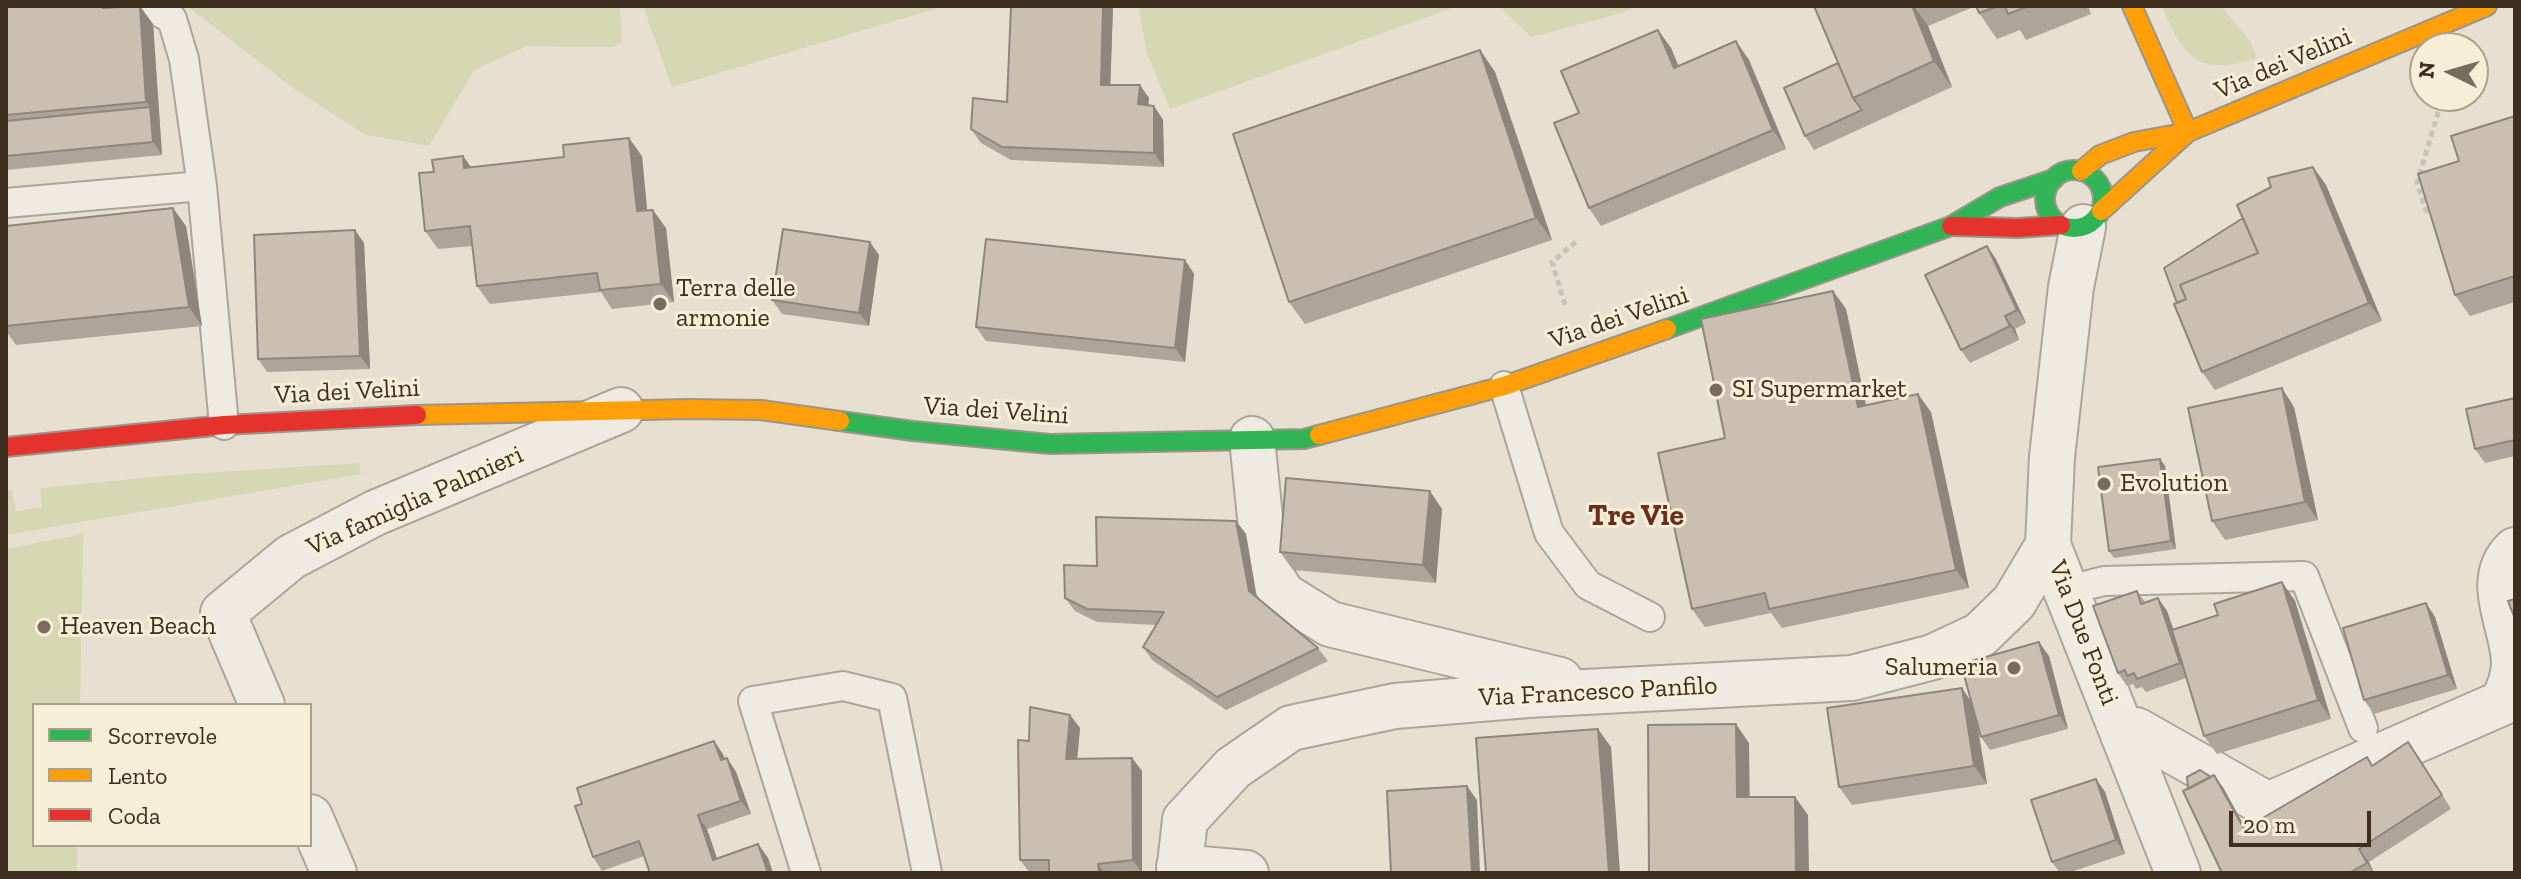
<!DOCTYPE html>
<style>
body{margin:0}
#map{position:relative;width:2521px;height:879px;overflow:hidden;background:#e7e0d1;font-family:"Zilla Slab",serif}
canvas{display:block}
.frame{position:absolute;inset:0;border:8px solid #3d2e20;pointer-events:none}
.legend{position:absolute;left:32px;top:703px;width:280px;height:144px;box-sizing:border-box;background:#f7eed8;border:2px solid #ada18e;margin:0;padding:10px 14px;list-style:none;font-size:24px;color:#3d2e20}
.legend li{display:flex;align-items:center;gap:16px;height:40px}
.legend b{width:40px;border:2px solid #ada18e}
.north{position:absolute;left:2409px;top:32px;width:80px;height:80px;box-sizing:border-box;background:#f7eed8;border:2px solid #ada18e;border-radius:50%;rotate:275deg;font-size:22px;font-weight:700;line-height:32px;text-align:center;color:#3d2e20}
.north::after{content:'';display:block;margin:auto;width:28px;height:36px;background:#786c5e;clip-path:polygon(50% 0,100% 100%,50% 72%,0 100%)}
.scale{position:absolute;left:2229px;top:811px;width:142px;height:36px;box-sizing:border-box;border:4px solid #3d2e20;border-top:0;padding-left:10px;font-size:24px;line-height:28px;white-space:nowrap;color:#3d2e20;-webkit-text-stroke:6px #f7eed8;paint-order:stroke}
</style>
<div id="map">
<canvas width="2521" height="879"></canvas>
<div class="frame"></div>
<ul class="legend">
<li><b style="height:10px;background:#30b455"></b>Scorrevole</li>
<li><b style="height:10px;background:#ff9f0a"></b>Lento</li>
<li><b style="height:10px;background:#e5322d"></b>Coda</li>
</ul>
<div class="north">N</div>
<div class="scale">20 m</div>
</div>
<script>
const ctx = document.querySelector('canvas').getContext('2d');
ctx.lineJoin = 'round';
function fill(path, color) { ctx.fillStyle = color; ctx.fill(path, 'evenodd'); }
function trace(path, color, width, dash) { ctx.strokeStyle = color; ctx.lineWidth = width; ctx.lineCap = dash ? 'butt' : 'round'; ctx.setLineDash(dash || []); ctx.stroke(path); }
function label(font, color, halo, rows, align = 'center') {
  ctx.font = font + ' "Zilla Slab",serif'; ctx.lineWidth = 6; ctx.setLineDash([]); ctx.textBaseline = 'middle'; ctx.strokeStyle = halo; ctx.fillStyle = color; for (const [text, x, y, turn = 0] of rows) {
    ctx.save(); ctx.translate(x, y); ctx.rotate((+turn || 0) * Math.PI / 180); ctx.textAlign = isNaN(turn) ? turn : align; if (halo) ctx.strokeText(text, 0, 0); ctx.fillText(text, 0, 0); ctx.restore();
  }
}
const green = new Path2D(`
 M187 6H620L622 42 612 47 527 46 474 70 429 146 366 135 293 88Z
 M643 6H945L672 87Z
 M1138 6H1458L1170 109 1147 53Z
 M1499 6H1542L1544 8 1636 6 1622 13 1531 37Z
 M2162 6H2221L2250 41 2257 58C2198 77 2183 58 2162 6Z
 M359 463 361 474 6 535V490H12L16 511 42 507 40 489 52 487 172 475Z
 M83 534 80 705H34V845H77V873H6V549Z`);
const path = new Path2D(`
 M2427 213 2417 183 2443 96
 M1565 305 1552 262 1577 241`);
const lane = new Path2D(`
 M148 6 172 19 184 59 202 186 224 425
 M6 203 202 186
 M1504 386 1549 533 1588 585 1650 617
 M2068 590 2104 581 2304 576 2363 728
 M806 873 753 701 843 686 892 698 927 873`);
const street = new Path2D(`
 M2083 227 2071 287 2052 457 2048 545 2178 873
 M1252 439 1265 566 1283 595 1330 624 1560 680
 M262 705 223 613 291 557 375 513 621 410
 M2123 735 2136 730 2268 805 2502 703C2509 690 2514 678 2514 662 2513 625 2483 581 2515 550
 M310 817 334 873
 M1179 867 1246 873
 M1179 873 1185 820 1233 768 1291 728 1395 706 1528 695 1852 678 1933 657 1980 635 2014 602 2048 545`);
const fast = new Path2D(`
 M2045 199a29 29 0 1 1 58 0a29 29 0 1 1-58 0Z
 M1667 329 1951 226 2000 197 2054 179
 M840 421 913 431 1050 444 1304 439 1319 435`);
const slow = new Path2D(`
 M2132 6 2188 132
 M2081 171 2100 155 2134 142 2188 132 2487 6
 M2101 211 2188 132
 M417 415 688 409 761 410 840 421
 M1319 435 1504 386 1667 329`);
const jam = new Path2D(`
 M1951 226 2018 228 2061 225
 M6 447 224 425 417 415`);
const wall = new Path2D(`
 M6 6H113L153 24 162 155 6 170Z
 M1011 6H1113L1110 85 1149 98 1148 106H1154L1163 120 1164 167 1011 160 981 143 971 129 1007 102Z
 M1814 6H1976L1928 26 1952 87 1814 150 1805 136 1838 63Z
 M1976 6H2088L2091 14 2026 40 2020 30 1997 39 1979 13Z
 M1658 30 1671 48 1678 66 1736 41 1749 60 1786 149 1601 226 1589 208 1579 113Z
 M1480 50 1495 72 1552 240 1305 324 1289 302Z
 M2515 116V302L2470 316 2455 295 2459 161Z
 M463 156 471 168 642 156 647 210 666 228 674 302 612 309 601 292 490 304 477 286 472 246 438 249 425 231 434 172Z
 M2313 167 2326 185 2382 321 2215 390 2202 372 2177 303 2243 218Z
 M6 226H186L202 326 16 345 6 331Z
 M364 243 370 369 267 372 258 359Z
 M879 255 869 326 782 314 772 300Z
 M1996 259 2026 323 2015 329 2019 340 1970 363 1961 350Z
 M1185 260 1194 274 1185 362 986 341 976 327Z
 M1833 291 1846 309 1866 405 1931 412 1969 588 1782 628 1771 613 1705 627 1692 609 1725 438Z
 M2515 398V456L2485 463 2475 449Z
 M2294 407 2318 520 2225 540 2212 521Z
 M2160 459 2165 466 2176 549 2114 558 2109 551Z
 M1442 509 1436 583 1293 570 1280 552Z
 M1236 521 1246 534 1257 598 1318 648 1328 661 1226 710 1152 660 1143 647 1156 625 1097 622 1075 611 1065 598 1097 566Z
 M2282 582 2295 601 2331 719 2217 754 2204 736 2186 678 2146 692 2142 687 2136 689 2133 684 2127 686 2118 673 2137 591 2145 602 2158 598 2167 611 2173 629 2218 615Z
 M2426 603 2435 617 2457 689 2374 714 2364 700Z
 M2049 656 2068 729 1990 750 1981 737 1977 722 1987 784 1852 805 1839 787 1972 702Z
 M1070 715 1080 728 1077 759 1132 758 1142 771V873H1030L1020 860 1029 741Z
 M714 741 725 759 727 758 736 772 751 814 707 829 717 859 758 844 768 858 773 873H650L644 856 602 871 593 857 582 804Z
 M2418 756 2451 809 2369 862 2374 873H2222L2211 777 2214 775 2224 789 2245 828 2373 765Z
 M2096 779 2105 792 2125 854 2068 873H2060L2052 862Z`);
const shadedWall = new Path2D(`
 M140 6 153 24 162 155 153 142 150 107 146 102Z
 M1103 6H1113L1110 98 1101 85Z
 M1912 6H1914L1928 26 1952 87 1934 61Z
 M1658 30 1671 48 1687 86 1674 68Z
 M1736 41 1749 60 1786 149 1773 130Z
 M1480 50 1495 72 1552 240 1536 218Z
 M1140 85 1149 98 1147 117 1138 104Z
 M1154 106 1163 120 1164 167 1154 153Z
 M629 138 642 156 649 230 637 211Z
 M463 156 476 174 464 168Z
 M2313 167 2326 185 2382 321 2369 303Z
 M173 208 186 226 202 326 189 307Z
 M653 210 666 228 674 302 661 284Z
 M355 230 364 243 370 369 360 356Z
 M870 242 879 255 869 326 859 313Z
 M1987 246 1996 259 2026 323 2017 310Z
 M1185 260 1194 274 1185 362 1175 348Z
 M1833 291 1846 309 1870 425 1858 407Z
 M2005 316 2015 329 2019 340 2010 326Z
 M2282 388 2294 407 2318 520 2305 502Z
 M1918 394 1931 412 1969 588 1956 570Z
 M2160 459 2165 466 2176 549 2171 541Z
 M1430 491 1442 509 1436 583 1423 565Z
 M1236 521 1246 534 1258 605 1249 591Z
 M2282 582 2295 601 2331 719 2318 700Z
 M2158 598 2167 611 2190 677 2180 663Z
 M2426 603 2435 617 2457 689 2448 675Z
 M2039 642 2049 656 2068 729 2059 715Z
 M1962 688 1974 706 1987 784 1974 766Z
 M1070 715 1080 728 1076 772 1066 759Z
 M1736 724 1749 743 1750 816 1737 797Z
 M1598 729 1611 747 1620 873H1609Z
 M714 741 723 754 730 773 721 760Z
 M727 758 736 772 751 814 741 801Z
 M1132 758 1142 771V873L1133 860Z
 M2214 775 2224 789 2253 842 2244 829Z
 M2096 779 2105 792 2125 854 2116 840Z
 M1467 786 1477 800 1480 873H1472Z
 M1795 797 1808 815 1809 873H1796Z
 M698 815 707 829 722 873 713 860Z
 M758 844 768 858 773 873H768Z
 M2359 849 2369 862 2374 873 2367 863Z
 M1098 864 1104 873H1099Z`);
const building = new Path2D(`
 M6 6H103V8L140 6 146 102 6 115Z
 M1011 6H1103L1101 85H1140L1138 104 1154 106V153L1002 147 971 129 973 98 1007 102Z
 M1814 6H1912L1934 61 1853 98Z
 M1976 6H1998L1979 13Z
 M2005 6H2029L2008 14Z
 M1658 30 1674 68 1736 41 1773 130 1589 208 1554 123 1579 113 1561 71Z
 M1480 50 1536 218 1289 302 1233 134Z
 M1838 63 1853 98 1862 110 1805 136 1784 88Z
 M150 107 153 142 6 156V121Z
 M2515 116V276L2455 295 2418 174 2459 161 2451 136Z
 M629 138 637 211 653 210 661 284 600 290 597 273 477 286 470 226 425 231 419 173 434 172 432 160 463 156 464 168 564 157 563 145Z
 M2313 167 2369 303 2202 372 2174 304 2186 299 2180 285 2258 253 2237 205 2271 187 2268 178Z
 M173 208 189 307 6 326V226Z
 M2243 218 2258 253 2180 285 2186 299 2177 303 2164 268Z
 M783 229 870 242 859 313 772 300Z
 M355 230 360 356 258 359 254 235Z
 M986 239 1185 260 1175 348 976 327Z
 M1987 246 2017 310 2005 316 2010 326 1961 350 1925 275Z
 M1833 291 1858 407 1918 394 1956 570 1769 609 1765 593 1692 609 1658 453 1725 438 1701 319Z
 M2282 388 2305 502 2212 521 2188 408Z
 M2515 398V440L2475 449 2466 409Z
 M2160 459 2171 541 2109 551 2098 467Z
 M1286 478 1430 491 1423 565 1280 552Z
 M1096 517 1236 521 1249 591 1318 648 1217 697 1143 647 1164 612 1087 609 1065 598 1064 565 1097 566Z
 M2282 582 2318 700 2204 736 2172 630 2218 615 2214 604Z
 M2137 591 2141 604 2158 598 2180 663 2137 679 2134 673 2127 676 2125 670 2118 673 2093 606Z
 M2515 599V619L2508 601Z
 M2426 603 2448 675 2364 700 2343 628Z
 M2039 642 2059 715 1981 737 1961 664Z
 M1962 688 1974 766 1839 787 1827 708Z
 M1030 707 1070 715 1066 759 1132 758 1133 860 1098 864 1099 872 1049 873V860H1020L1018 740 1029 741Z
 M1736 724 1737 797H1795L1796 873H1649L1648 725Z
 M1598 729 1609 873H1486L1476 738Z
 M714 741 721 760 727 758 741 801 698 815 713 860 758 844 768 873H650L639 841 593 857 575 806 582 804 577 788Z
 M2408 742 2442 795 2359 849 2367 863 2349 873H2222L2183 791 2214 775 2244 829 2367 757 2372 766Z
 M2200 770 2211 777 2188 789 2187 777Z
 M2096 779 2116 840 2052 862 2031 800Z
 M1467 786 1472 873H1391L1387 791Z`);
const markers = [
 [660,304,8,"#786c5e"],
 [1716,390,8,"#786c5e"],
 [2104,484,8,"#786c5e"],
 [44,627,8,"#786c5e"],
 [2014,668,8,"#786c5e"]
];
const streetNames = [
 ["Via dei Velini",2283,64,-23],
 ["Via dei Velini",1619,318,-19],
 ["Via dei Velini",347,392,-3],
 ["Via dei Velini",996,411,4],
 ["Via famiglia Palmieri",415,501,-24],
 ["Via Due Fonti",2083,633,69],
 ["Via Francesco Panfilo",1598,692,-3]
];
const poiNames = [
 ["Terra delle",676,289],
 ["armonie",676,319],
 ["SI Supermarket",1732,390],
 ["Evolution",2120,484],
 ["Heaven Beach",60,627],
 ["Salumeria",1998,668,"right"]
];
const quarterNames = [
 ["Tre Vie",1636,516]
];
fill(green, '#d6d7b3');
trace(lane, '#ada599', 32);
trace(street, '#ada599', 48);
trace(fast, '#9c958a', 22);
trace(slow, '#9c958a', 22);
trace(jam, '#9c958a', 22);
trace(path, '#c8c2b9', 5, [6, 4]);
trace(lane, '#efebe3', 28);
trace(street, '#efebe3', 44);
trace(fast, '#30b455', 18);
trace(slow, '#ff9f0a', 18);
trace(jam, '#e5322d', 18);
fill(wall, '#afa499');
fill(shadedWall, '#8e867d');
fill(building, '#cbbfb2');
trace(building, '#8e867d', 2);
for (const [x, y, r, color] of markers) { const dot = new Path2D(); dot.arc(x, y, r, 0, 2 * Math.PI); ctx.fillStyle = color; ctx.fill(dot); trace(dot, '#f7eed8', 3); }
label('26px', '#3d2e20', '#f7eed8', streetNames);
label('26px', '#3d2e20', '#f7eed8', poiNames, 'left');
label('bold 30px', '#6b2e1e', '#f7eed8', quarterNames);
</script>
